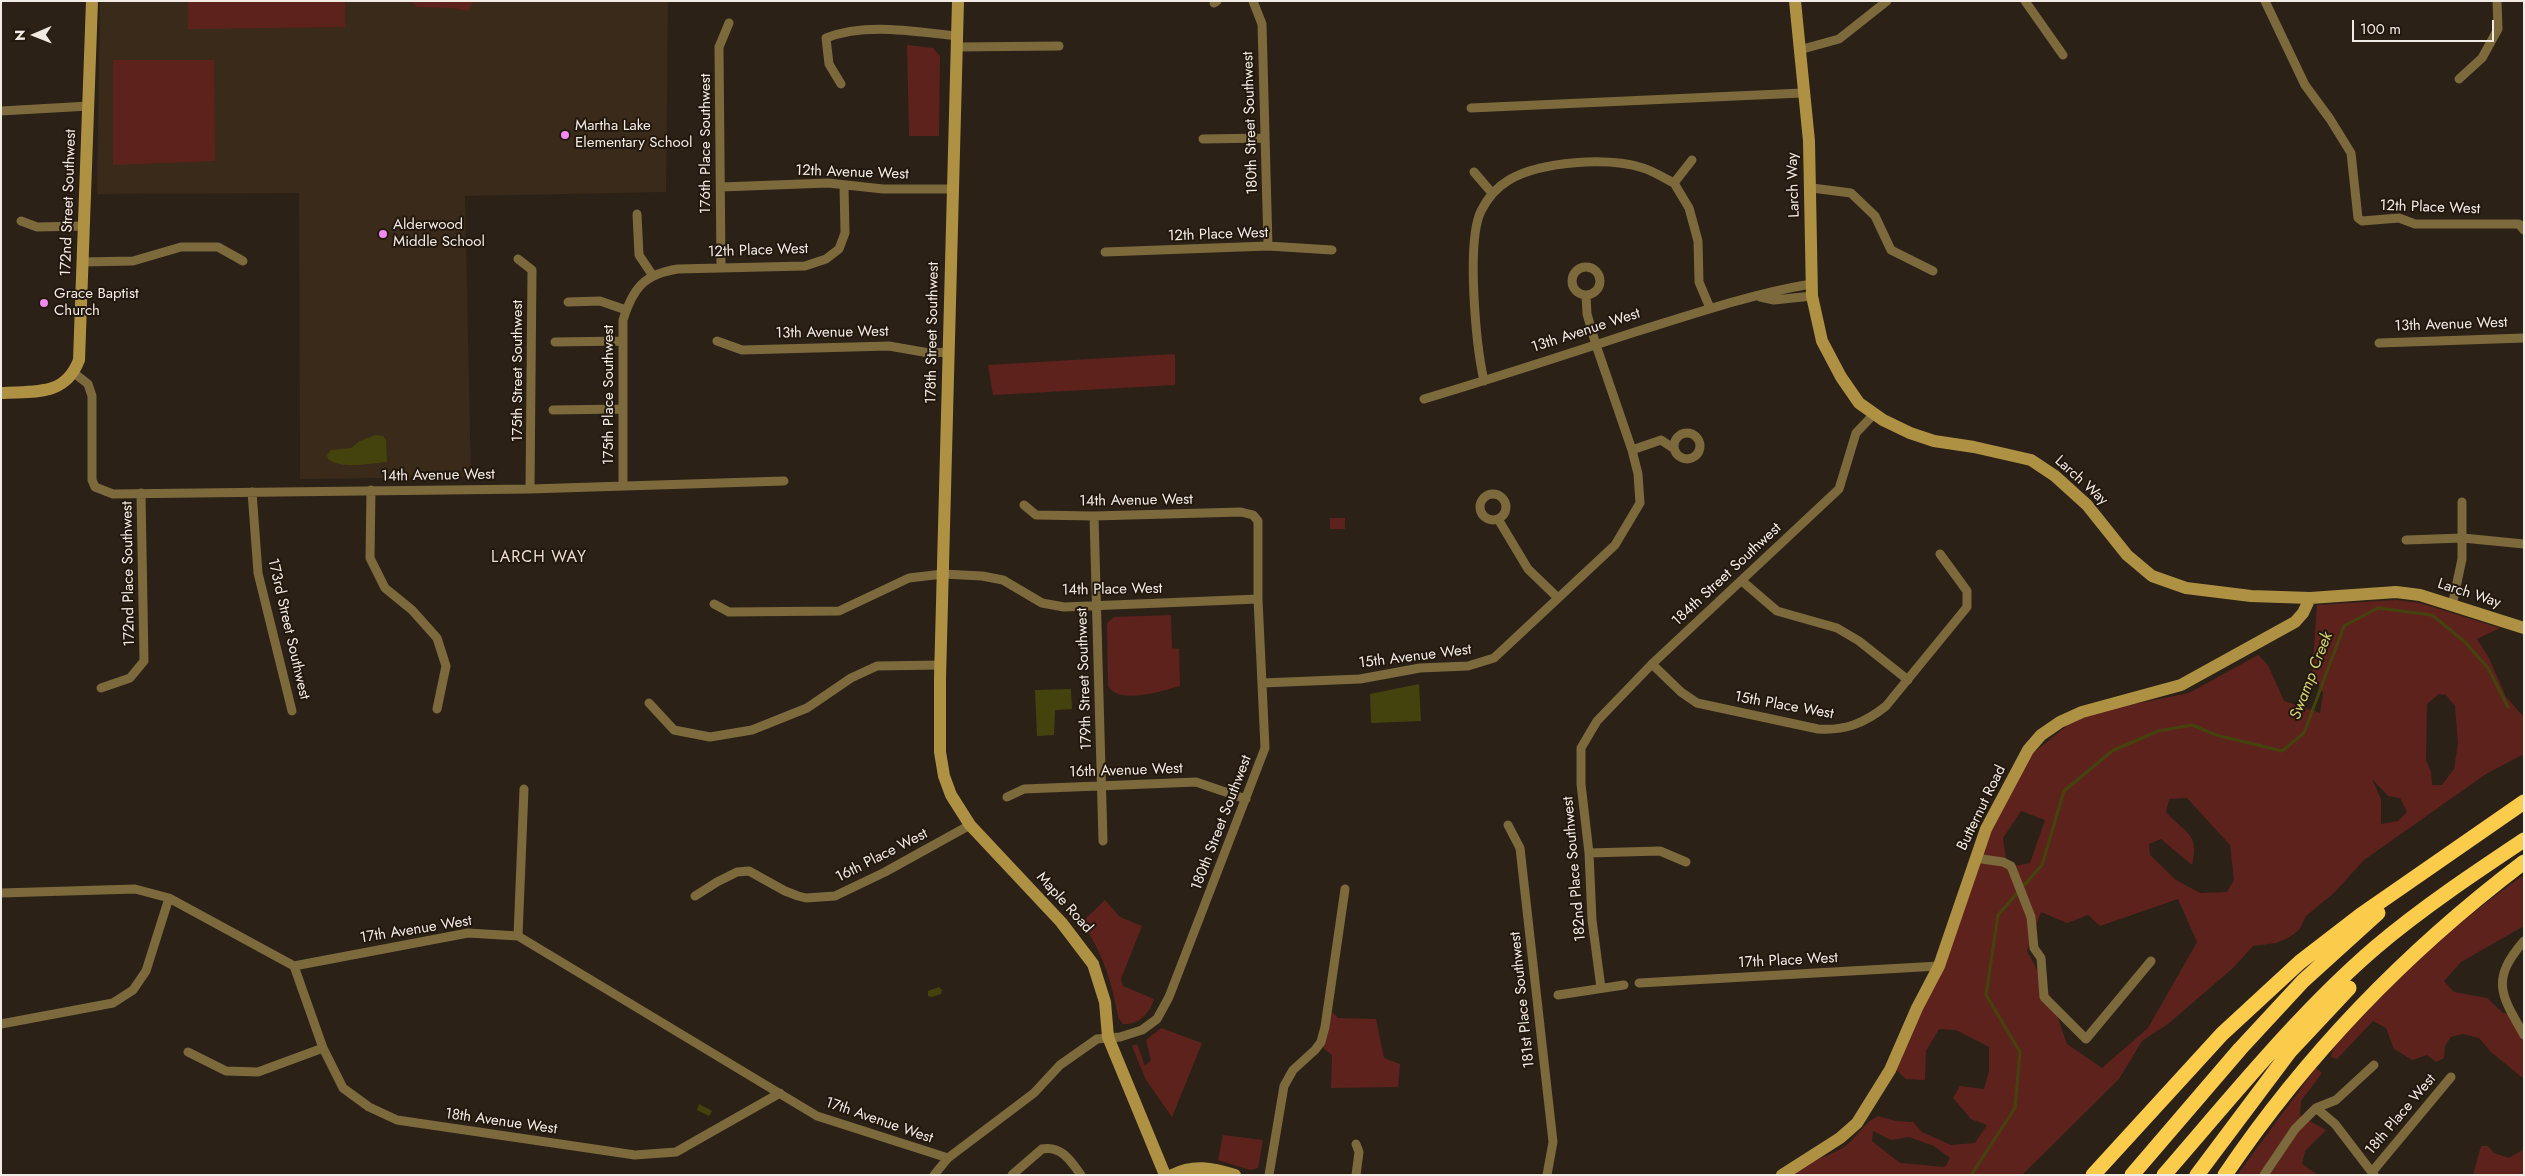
<!DOCTYPE html>
<style>
body{margin:0}
#map{position:relative;width:2525px;height:1176px;overflow:hidden;background:#2b2117;font-family:Jost,sans-serif}
canvas{display:block}
.frame{position:absolute;inset:0;border:2px solid #f2ebe4;pointer-events:none}
.north{position:absolute;left:10px;top:10px;width:50px;height:50px;-webkit-text-stroke:4px #22180e;paint-order:stroke;rotate:269deg;font-size:14px;font-weight:700;line-height:20px;text-align:center;color:#f2ebe4}
.north::after{content:'';display:block;margin:auto;width:18px;height:22px;background:#f2ebe4;clip-path:polygon(50% 0,100% 100%,50% 72%,0 100%)}
.scale{position:absolute;left:2352px;top:20px;width:142px;height:22px;box-sizing:border-box;border:2px solid #f2ebe4;border-top:0;padding-left:6px;font-size:15px;line-height:18px;white-space:nowrap;color:#f2ebe4;-webkit-text-stroke:4px #22180e;paint-order:stroke}
</style>
<div id="map">
<canvas width="2525" height="1176"></canvas>
<div class="frame"></div>
<div class="north">N</div>
<div class="scale">100 m</div>
</div>
<script>
const ctx = document.querySelector('canvas').getContext('2d');
ctx.lineJoin = 'round';
function fill(path, color) { ctx.fillStyle = color; ctx.fill(path, 'evenodd'); }
function trace(path, color, width, dash) { ctx.strokeStyle = color; ctx.lineWidth = width; ctx.lineCap = dash ? 'butt' : 'round'; ctx.setLineDash(dash || []); ctx.stroke(path); }
function label(font, color, halo, rows, align = 'center') {
  ctx.font = font + ' Jost,sans-serif'; ctx.lineWidth = 4; ctx.setLineDash([]); ctx.textBaseline = 'middle'; ctx.strokeStyle = halo; ctx.fillStyle = color; for (const [text, x, y, turn = 0] of rows) {
    ctx.save(); ctx.translate(x, y); ctx.rotate((+turn || 0) * Math.PI / 180); ctx.textAlign = isNaN(turn) ? turn : align; if (halo) ctx.strokeText(text, 0, 0); ctx.fillText(text, 0, 0); ctx.restore();
  }
}
const built = new Path2D(`
 M100 1H668L666 192 465 196 471 477 300 479 299 193 97 194Z`);
const green = new Path2D(`
 M188 1H345V27L188 29Z
 M413 1H474L468 11 452 8 417 7Z
 M907 45 933 48 940 56 939 136H909Z
 M113 60H214L215 161 113 165Z
 M1175 354V385L993 395 988 365Z
 M1330 518H1345V529H1330Z
 M2396 600 2420 603 2500 628 2477 639 2489 658 2506 697 2524 717V754L2486 774 2364 860 2334 893 2306 916 2299 930 2288 938 2276 943 2253 946 2233 968 2168 1024 2142 1041 2119 1079 2022 1175H1793C1807 1161 1828 1157 1844 1147 1857 1138 1864 1122 1878 1116L1895 1121 1913 1122 1922 1132 1951 1145 1975 1143 1987 1125 1971 1119 1953 1098 1960 1086 1984 1089 1989 1071V1047L1956 1030 1939 1029 1926 1051 1925 1080 1906 1079 1895 1069 1991 832 2032 754 2080 715 2189 693 2258 655 2268 665 2284 701 2320 713 2323 693 2312 675 2317 605ZM2439 694 2446 695 2455 706 2458 743 2454 769 2442 785H2432L2431 772 2426 760 2427 704ZM2372 779 2388 796 2400 798 2407 812 2398 821 2381 824V799ZM2187 798 2230 845 2234 880 2227 892 2200 893 2176 880 2150 855 2149 844 2161 839 2192 865C2200 832 2184 833 2166 812L2169 799ZM2021 811 2045 820 2030 863 2015 866 2006 860 2003 838ZM2178 899 2197 942 2148 1028 2102 1068 2067 1044 2048 990 2027 951 2041 912 2067 923 2088 915 2100 926ZM1873 1131 1891 1140 1909 1137 1934 1146 1950 1158 1945 1167 1900 1163 1872 1141Z
 M1171 615 1172 648 1179 649 1180 686C1163 691 1118 705 1108 686L1107 623 1114 617Z
 M2524 875V926L2461 962 2444 981 2454 992 2487 998 2503 1013 2512 1014 2524 1035V1079L2491 1052 2479 1038 2463 1034 2451 1037 2445 1046 2444 1058 2436 1062 2427 1055 2412 1060 2394 1049 2386 1028 2373 1021 2337 1059 2331 1057C2333 1043 2349 1031 2358 1021 2408 967 2463 917 2524 875Z
 M1105 900 1120 917 1142 926 1121 979 1123 986 1154 999C1150 1013 1139 1025 1123 1024L1119 1019C1110 978 1105 958 1082 922Z
 M1332 1012 1338 1018 1376 1019 1384 1058 1400 1064 1398 1087 1331 1088 1332 1055 1323 1048 1327 1037Z
 M1161 1028 1202 1043 1172 1117 1146 1080 1132 1046 1137 1044 1145 1066 1151 1060 1146 1040Z
 M2316 1068 2322 1073 2301 1101 2300 1115 2326 1130 2305 1151 2302 1164 2318 1175H2237Z
 M1223 1135 1263 1140 1258 1168 1250 1170 1218 1160Z
 M2481 1146H2488L2494 1153 2509 1158 2524 1149V1175H2473Z`);
const water = new Path2D(`
 M375 435 383 436 386 440 387 462C370 463 342 470 328 459L327 455 331 450 351 448 360 441Z
 M1419 684 1421 721 1371 723 1370 694Z
 M1071 689 1072 709 1055 710 1054 735 1037 736 1035 690Z
 M939 987 942 990 941 994 932 997 928 996V991Z
 M699 1104 712 1111 709 1116 697 1110Z`);
const stream = new Path2D(`
 M1971 1175 2015 1108 2020 1052 1986 995 1998 915 2042 865 2064 791 2112 751 2158 731 2192 725 2216 735 2282 751 2304 733 2344 626 2378 608 2432 615 2465 642 2488 668 2508 707`);
const street = new Path2D(`
 M1253 1 1262 24 1268 246
 M2025 1 2063 55
 M2265 1 2305 85 2330 119 2351 153 2358 218 2362 221 2399 218 2415 224H2519L2524 230
 M1214 3 1217 1
 M957 47 1059 46
 M1799 50 1839 39 1887 1
 M2459 79 2482 58 2498 29 2497 1
 M841 84 829 64 826 38C866 22 916 32 958 36
 M1471 108 1802 93
 M1 111 89 106
 M1203 139 1265 138
 M1692 160 1674 183 1689 208 1698 241 1699 282 1710 308
 M1474 172 1492 193
 M721 187 828 183 883 189H953
 M1812 188 1851 193 1875 216 1891 250 1933 271
 M637 214 639 255 653 276
 M21 221 37 227 84 226
 M1105 252 1268 246 1332 250
 M518 259 532 270 530 489
 M82 262 133 261 181 247H218L243 261
 M721 266 719 47 729 23
 M1572 281a14 14 0 1 1 28 0a14 14 0 1 1-28 0Z
 M1760 297 1774 300 1812 296
 M568 302 600 301 626 310
 M717 341 742 350 889 346 929 353 949 352
 M555 342 623 341
 M2379 343 2524 338
 M74 373 88 384 92 396V480L95 487 113 494 530 489 784 481
 M1484 381C1476 345 1466 242 1481 211 1487 199 1497 187 1509 180 1541 161 1608 157 1643 168 1653 171 1664 178 1674 183
 M1424 399C1494 378 1565 355 1635 332 1693 314 1751 294 1811 284
 M553 410 623 409
 M1674 446a13 13 0 1 1 26 0a13 13 0 1 1-26 0Z
 M1632 450 1661 440 1673 448
 M623 485V320C633 288 644 274 678 269L805 266 826 259 839 249 845 233 844 186
 M371 490 370 558 385 588 412 610 437 638 446 666 437 709
 M252 492 258 573 292 711
 M1480 507a13 13 0 1 1 26 0a13 13 0 1 1-26 0Z
 M1094 516 1103 841
 M1498 519 1528 569 1558 598
 M2406 540 2463 538 2524 544
 M1742 581 1777 611 1837 628 1859 641 1908 680
 M714 604 729 612 839 611 909 578 943 574 982 576 1003 580 1042 603 1064 607 1258 599
 M2452 606 2462 559V502
 M1652 664 1681 692 1697 703 1818 729C1845 731 1865 723 1886 706L1967 607V591L1940 554
 M1262 683 1360 679 1420 668 1468 666 1494 658 1615 545 1640 503 1638 474 1632 450 1596 345 1587 314 1586 295
 M101 688 130 678 144 661 141 493
 M649 703 674 730 710 737 752 730 807 708 851 678 877 666 941 665
 M1007 797 1024 789 1196 782 1246 799
 M1508 825 1520 848 1553 1142 1547 1175
 M1589 853 1660 851 1686 862
 M1975 858 2003 862 2011 866 2031 917 2034 948 2041 958 2044 997 2086 1039 2151 961
 M1 893 135 889 169 898 294 966 468 933 518 936 817 1116 948 1158 1034 1093 1060 1065 1097 1039 1120 1037 1142 1030 1157 1019 1169 997 1265 748 1258 599V521L1253 515 1241 512 1094 516 1036 515 1024 505
 M695 896 717 882 737 872 749 871 785 891 798 896 806 898 835 896 885 872 970 825
 M518 936 524 789
 M2524 941C2490 980 2501 995 2524 1035
 M294 966 323 1048 343 1088 369 1107 397 1120 635 1155 676 1152 780 1093
 M1639 983 1939 966
 M1601 988 1592 920 1589 853 1581 784V748L1597 721 1652 664 1839 489 1856 433 1874 414
 M1558 995 1624 985
 M1 1024 113 1003 133 990 146 971 169 898
 M188 1052 226 1071 258 1072 323 1048
 M2316 1108 2335 1124 2374 1175
 M1356 1144 1359 1152 1356 1175
 M2372 1172 2451 1077
 M934 1175 948 1158
 M1012 1175 1042 1149C1061 1145 1071 1161 1081 1175
 M1269 1175 1284 1086 1293 1070 1315 1050 1321 1042 1325 1027 1345 889
 M2264 1175 2295 1129 2316 1108 2336 1100 2374 1065`);
const secondary = new Path2D(`
 M958 1 940 678V752L944 776 951 795 970 825 1061 922 1093 964 1105 1002 1108 1037 1165 1175
 M1795 1 1809 141 1812 296 1822 341 1841 377 1859 403 1883 420 1910 433 1934 441 1974 447 2031 460 2055 476 2087 505 2127 555 2152 576 2186 588 2251 596 2310 598 2396 592 2420 595 2524 628
 M1 393C34 391 65 397 79 360L92 1
 M1172 1175C1194 1164 1212 1168 1235 1175
 M1782 1175 1840 1138 1857 1123 1890 1070 1917 1008 1939 966 1986 829 2028 750 2041 735 2060 722 2082 712 2181 685 2295 622 2303 613 2310 598`);
const highway = new Path2D(`
 M2093 1175 2222 1034 2300 962 2361 915 2524 802
 M2132 1175 2240 1049 2303 981 2378 913
 M2164 1175C2230 1099 2300 1012 2376 947 2422 908 2473 874 2524 840
 M2197 1175 2290 1051 2349 988
 M2225 1175C2306 1055 2409 949 2524 862`);
const markers = [
 [565,135,5,"#f28af3"],
 [383,234,5,"#f28af3"],
 [44,303,5,"#f28af3"]
];
const streetNames = [
 ["180th Street Southwest",1251,123,-92],
 ["176th Place Southwest",706,144,-90],
 ["12th Avenue West",852,173,2],
 ["Larch Way",1794,185,-92],
 ["172nd Street Southwest",69,203,-88],
 ["12th Place West",2430,208,2],
 ["12th Place West",1218,235,-2],
 ["12th Place West",758,251,-2],
 ["13th Avenue West",2451,325,-2],
 ["13th Avenue West",1586,331,-18],
 ["13th Avenue West",832,333,-1],
 ["178th Street Southwest",933,333,-89],
 ["175th Street Southwest",518,371,-90],
 ["175th Place Southwest",609,395,-90],
 ["14th Avenue West",438,476,-1],
 ["Larch Way",2081,481,42],
 ["14th Avenue West",1136,501,-1],
 ["172nd Place Southwest",129,574,-91],
 ["184th Street Southwest",1727,575,-43],
 ["14th Place West",1112,590,-1],
 ["Larch Way",2469,594,18],
 ["173rd Street Southwest",288,629,77],
 ["15th Avenue West",1415,657,-7],
 ["179th Street Southwest",1085,679,-92],
 ["15th Place West",1784,706,10],
 ["16th Avenue West",1126,771,-2],
 ["Butternut Road",1982,808,-64],
 ["180th Street Southwest",1222,823,-69],
 ["16th Place West",882,856,-27],
 ["182nd Place Southwest",1575,869,-95],
 ["Maple Road",1064,903,48],
 ["17th Avenue West",416,930,-9],
 ["17th Place West",1788,961,-3],
 ["181st Place Southwest",1523,1000,-96],
 ["18th Place West",2401,1115,-50],
 ["17th Avenue West",879,1121,19],
 ["18th Avenue West",501,1122,8]
];
const poiNames = [
 ["Martha Lake",575,126],
 ["Elementary School",575,143],
 ["Alderwood",393,225],
 ["Middle School",393,242],
 ["Grace Baptist",54,294],
 ["Church",54,311]
];
const neighbourhoodNames = [
 ["LARCH WAY",539,558]
];
const waterNames = [
 ["Swamp Creek",2312,676,-69]
];
fill(built, '#392a1a');
fill(green, '#5e221d');
fill(water, '#45430d');
trace(stream, '#45430d', 3);
trace(street, '#7c693c', 9);
trace(secondary, '#af9144', 12);
trace(highway, '#fbcb4b', 15);
for (const [x, y, r, color] of markers) { const dot = new Path2D(); dot.arc(x, y, r, 0, 2 * Math.PI); ctx.fillStyle = color; ctx.fill(dot); trace(dot, '#22180e', 2); }
label('15px', '#f2ebe4', '#22180e', streetNames);
label('15px', '#f2ebe4', '#22180e', poiNames, 'left');
ctx.letterSpacing = '1px';
label('16px', '#ebddcf', '#22180e', neighbourhoodNames);
ctx.letterSpacing = '0px';
label('italic 16px', '#d5d472', '#22180e', waterNames);
</script>
